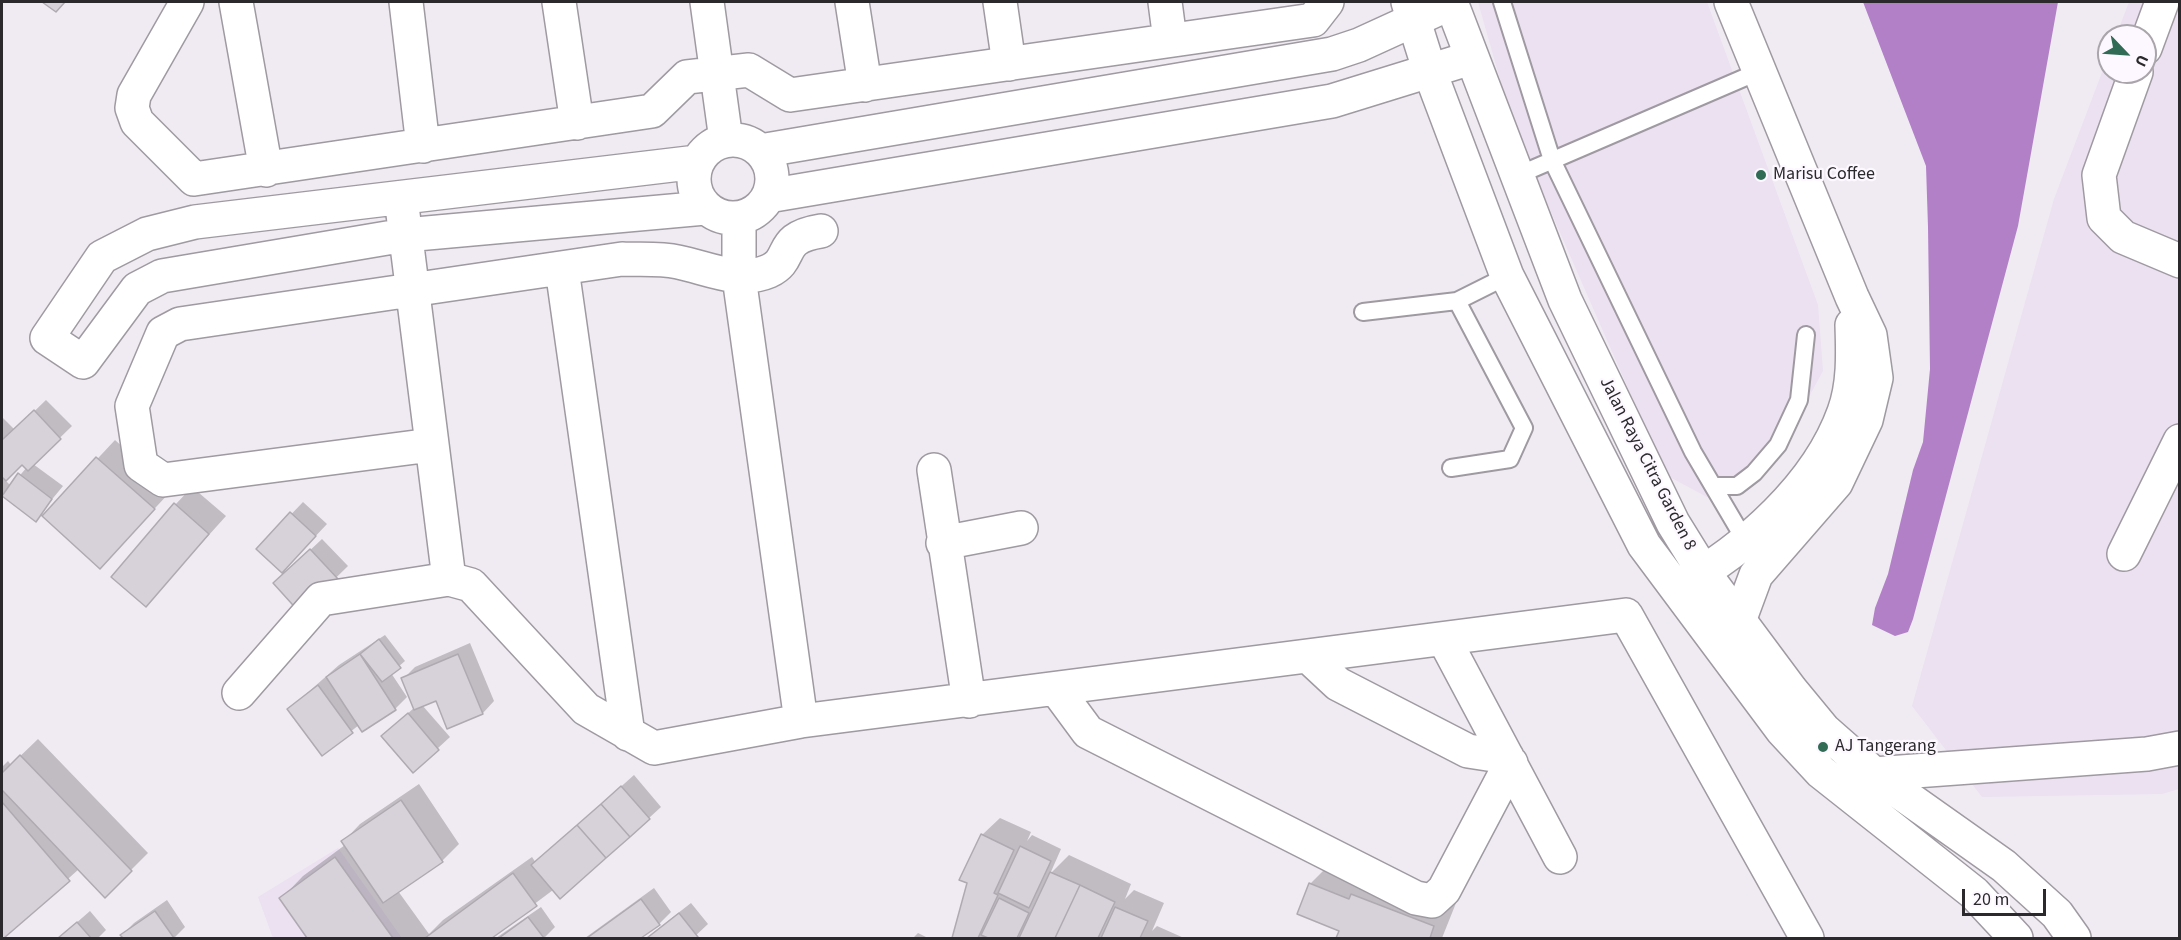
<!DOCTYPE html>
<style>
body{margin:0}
#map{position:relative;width:2181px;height:940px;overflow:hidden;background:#f0ebf3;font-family:"Source Sans 3",sans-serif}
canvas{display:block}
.frame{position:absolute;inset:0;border:3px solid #2b292c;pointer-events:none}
.north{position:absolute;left:2097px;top:24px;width:60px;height:60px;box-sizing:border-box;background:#fdf8ff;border:2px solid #a9a5ab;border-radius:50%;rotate:115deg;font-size:16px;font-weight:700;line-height:24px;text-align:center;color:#2b292c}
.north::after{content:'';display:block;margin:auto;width:21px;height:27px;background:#316b55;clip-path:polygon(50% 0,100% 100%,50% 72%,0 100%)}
.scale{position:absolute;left:1962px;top:889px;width:84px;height:27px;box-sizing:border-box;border:3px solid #2b292c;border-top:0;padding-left:8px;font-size:18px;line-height:21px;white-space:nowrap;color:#2b292c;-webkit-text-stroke:4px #fdf8ff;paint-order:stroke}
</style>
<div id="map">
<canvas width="2181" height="940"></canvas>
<div class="frame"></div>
<div class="north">U</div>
<div class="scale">20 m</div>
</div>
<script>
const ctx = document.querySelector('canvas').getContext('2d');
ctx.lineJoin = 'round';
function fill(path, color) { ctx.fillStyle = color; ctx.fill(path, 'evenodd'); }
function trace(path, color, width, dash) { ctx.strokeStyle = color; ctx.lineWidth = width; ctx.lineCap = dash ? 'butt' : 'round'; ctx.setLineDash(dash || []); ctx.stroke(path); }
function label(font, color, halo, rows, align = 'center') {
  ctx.font = font + ' "Source Sans 3",sans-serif'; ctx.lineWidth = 4.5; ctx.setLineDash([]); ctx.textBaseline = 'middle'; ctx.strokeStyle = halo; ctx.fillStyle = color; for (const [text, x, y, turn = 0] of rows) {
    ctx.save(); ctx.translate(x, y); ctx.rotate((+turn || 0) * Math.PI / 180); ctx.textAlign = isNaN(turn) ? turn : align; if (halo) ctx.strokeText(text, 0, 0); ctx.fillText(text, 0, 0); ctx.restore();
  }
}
const built = new Path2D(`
 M1478 2H1707L1818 305 1823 371 1779 452 1749 489 1707 497 1666 475 1513 125Z
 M2129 2H2179V789L2162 794 1982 797 1912 706 2054 199 2109 54V72H2145V36H2116Z
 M338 848 402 938H273L258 897Z`);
const water = new Path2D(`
 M1863 2H2058L2018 226 1913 619 1908 632 1895 636 1872 625 1875 608 1888 574 1913 470 1923 442 1930 369 1928 227 1926 166Z`);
const shadow = new Path2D(`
 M46 400 72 426 33 464 63 486 35 520 4 496 2 498V417L15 430ZM22 463 27 467 11 486 5 480Z
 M115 440 171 491 100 567 44 516Z
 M192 487 226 516 146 605 175 505Z
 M303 502 327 524 293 560 258 549Z
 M322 539 348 566 301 612 287 572Z
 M385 635 405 661 391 673 407 697 395 709 359 725 322 754 289 709 339 665Z
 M470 643 494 701 483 713 448 727 436 699 422 705 450 737 413 771 395 725 415 707 403 679 415 667Z
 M38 739 148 853 105 896 79 869 2 938V767L8 761 11 765Z
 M634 775 661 807 649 818 489 938H303L307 936 281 899 303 876 345 845 343 842 360 824 419 784 459 844 442 861 398 891 429 934 443 920 532 857 536 863Z
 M1000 818 1031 832 1027 841 1032 835 1061 849 1050 874 1069 855 1131 884 1125 899 1134 890 1164 903 1152 931 1157 926 1184 938H991L985 936 982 938H953L982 835Z
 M1333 861 1375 872 1456 903 1442 938H1338L1341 930 1310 884Z
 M654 888 671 912 659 924 639 938H585Z
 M167 900 185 927 174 938H125L122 935 134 923Z
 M691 903 708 924 693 938H646Z
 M541 907 555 927 544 938H496Z
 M90 911 106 930 98 938H59Z
 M918 933 928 938H913Z`);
const building = new Path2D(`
 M42 2H65L56 12Z
 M34 410 61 439 28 471 22 465 6 481 2 477V440Z
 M96 457 155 509 100 569 42 516Z
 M18 473 52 499 36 522 2 496Z
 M174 503 209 534 146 607 111 577Z
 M290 512 316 536 282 573 256 549Z
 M310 549 338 579 301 614 273 583Z
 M379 639 401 668 382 682 360 654Z
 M360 654 396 710 362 732 326 677Z
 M458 654 483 714 447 729 436 701 414 710 401 678Z
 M318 685 353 733 322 756 287 709Z
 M408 713 439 750 413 773 381 736Z
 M20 755 132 871 105 898 2 790V773Z
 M621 786 650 819 630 837 601 804Z
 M401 800 443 862 383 903 341 841Z
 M2 802 70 881 4 938H2Z
 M601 804 630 837 606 858 577 825Z
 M577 825 606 858 560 899 531 865Z
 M981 834 1014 850 994 893 998 895 978 938H952L967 883 959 880Z
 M1020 846 1051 861 1029 908 998 893Z
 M335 857 393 938H307L279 898Z
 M1050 872 1080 885 1055 938H1019Z
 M513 873 537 906 492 938H425Z
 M1309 883 1349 899 1351 894 1434 926 1430 938H1336L1339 931 1297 914Z
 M1080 885 1115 902 1098 938H1055Z
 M999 898 1029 913 1017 938H988L981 935Z
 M641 899 660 925 641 938H587Z
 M1115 907 1148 921 1140 938H1101Z
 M155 911 174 938H123L120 935Z
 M679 913 698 937 696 938H647Z
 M528 917 544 938H499Z
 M77 922 91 938H58Z`);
const service = new Path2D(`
 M1502 2 1552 160 1693 452 1746 542
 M1516 176 1760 71
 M1363 312 1457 301 1507 276
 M1451 468 1510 459 1524 428 1457 301
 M1714 486H1737L1754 473 1778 445 1799 400 1806 335`);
const minor = new Path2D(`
 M187 2 134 95 132 108 137 122 194 179 652 111 687 77 749 70 790 95 1313 20 1327 2
 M236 2 266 170
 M406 2 423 146
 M559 2 577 123
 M707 2 726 140
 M852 2 865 85
 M1000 2 1009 64
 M1165 2 1170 40
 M1731 2 1852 297 1870 335 1876 378 1866 420 1836 483 1756 575 1739 621
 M2145 48 2162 2
 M2136 72 2099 175 2104 218 2123 237 2180 261
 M694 179a39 39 0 1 1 78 0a39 39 0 1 1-78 0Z
 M760 151 1332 54 1359 45 1451 3
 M697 162 195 222 147 234 102 257 47 338 83 362 137 289 162 276 405 235 705 208
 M768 196 1332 101 1471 58
 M403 214 449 579
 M739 218V277L801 721
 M562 269 628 734
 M431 445 163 480 141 465 132 406 163 333 180 324 622 259C640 260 660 258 678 262 708 268 739 284 769 271 795 259 776 238 821 231
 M934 470 969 701
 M943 543 1021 528
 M2124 554 2180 441
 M1679 586C1745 550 1818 485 1844 412 1854 385 1853 354 1852 325
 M1444 639 1560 857
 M1309 657 1338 684 1468 751 1507 757
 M1057 690 1088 732 1416 898 1432 901 1444 890 1511 763
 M239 693 321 599 449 579 471 585 586 709 654 748 801 721 1626 615 1807 938
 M1861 785 1874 774 2147 754 2180 748`);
const tertiary = new Path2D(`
 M1408 2 1430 72 1507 276 1644 545 1782 730 1821 772 1974 893 2016 938
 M1451 2 1565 300 1673 523 1704 573 1791 690 1824 730 1874 774 2004 866 2057 914 2074 938`);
const markers = [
 [1761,175,6,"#316b55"],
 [1823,747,6,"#316b55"]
];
const poiNames = [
 ["Marisu Coffee",1773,175],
 ["AJ Tangerang",1835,747]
];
const streetNames = [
 ["Jalan Raya Citra Garden 8",1647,464,63]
];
fill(built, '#ebe1f0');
fill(water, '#b280c7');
fill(shadow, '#0003');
fill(building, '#d7d1d9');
trace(building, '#afa9b1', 1.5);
trace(service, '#9f9aa2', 20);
trace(minor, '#9f9aa2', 36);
trace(tertiary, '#9f9aa2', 36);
trace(service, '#fff', 16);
trace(minor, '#fff', 33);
trace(tertiary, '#fff', 33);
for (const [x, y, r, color] of markers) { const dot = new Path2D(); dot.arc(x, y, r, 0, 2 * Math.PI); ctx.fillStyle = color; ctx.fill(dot); trace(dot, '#fdf8ff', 2); }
label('18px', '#2b292c', '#fdf8ff', poiNames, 'left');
label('18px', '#2b292c', '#fdf8ff', streetNames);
</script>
